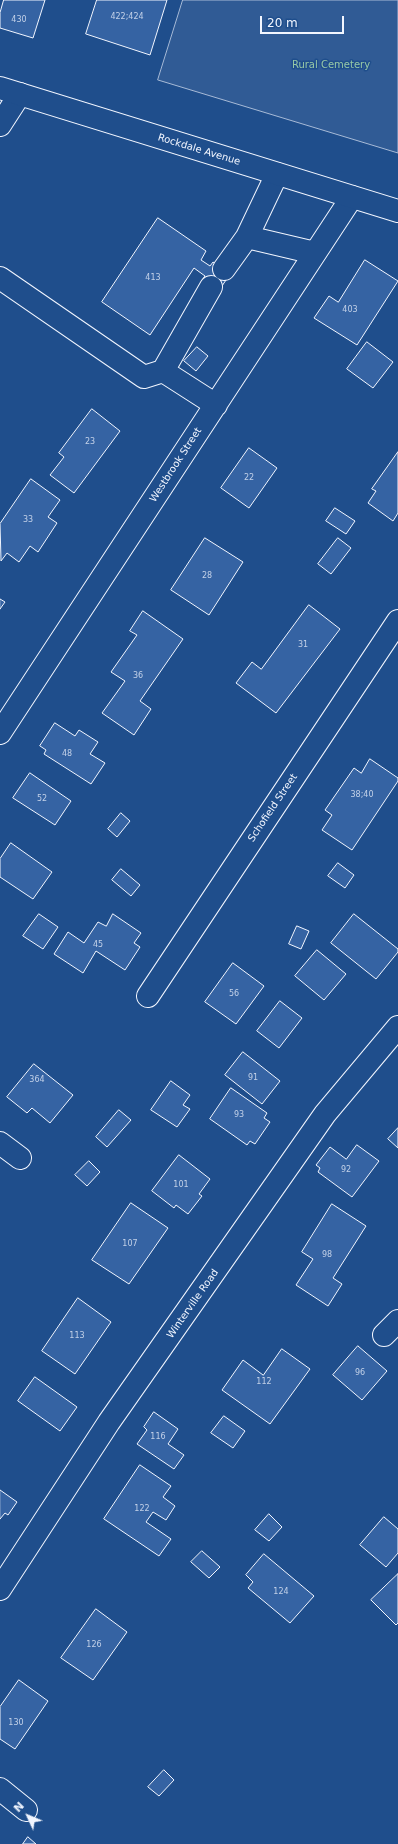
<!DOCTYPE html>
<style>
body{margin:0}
#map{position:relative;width:398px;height:1844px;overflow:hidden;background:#1f4e8c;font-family:"DejaVu Sans",sans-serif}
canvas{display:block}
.north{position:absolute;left:8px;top:1796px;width:40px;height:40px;-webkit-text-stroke:3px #1f4e8c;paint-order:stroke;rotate:314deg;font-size:11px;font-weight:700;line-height:16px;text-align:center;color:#f2f6ff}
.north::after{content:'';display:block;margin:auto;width:14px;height:18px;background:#f2f6ff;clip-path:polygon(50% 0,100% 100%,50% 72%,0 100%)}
.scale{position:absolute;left:260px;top:16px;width:84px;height:18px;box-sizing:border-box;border:2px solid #f2f6ff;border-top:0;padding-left:5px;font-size:12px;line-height:14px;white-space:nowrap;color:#f2f6ff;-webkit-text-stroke:3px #1f4e8c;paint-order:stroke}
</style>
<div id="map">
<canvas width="398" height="1844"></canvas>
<div class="north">N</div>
<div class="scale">20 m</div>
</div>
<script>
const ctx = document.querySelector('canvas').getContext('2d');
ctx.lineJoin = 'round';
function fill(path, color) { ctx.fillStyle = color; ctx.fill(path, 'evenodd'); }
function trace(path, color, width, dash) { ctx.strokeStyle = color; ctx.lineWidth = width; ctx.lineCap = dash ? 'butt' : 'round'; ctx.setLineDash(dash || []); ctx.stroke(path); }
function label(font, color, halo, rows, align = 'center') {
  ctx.font = font + ' "DejaVu Sans",sans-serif'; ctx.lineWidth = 3; ctx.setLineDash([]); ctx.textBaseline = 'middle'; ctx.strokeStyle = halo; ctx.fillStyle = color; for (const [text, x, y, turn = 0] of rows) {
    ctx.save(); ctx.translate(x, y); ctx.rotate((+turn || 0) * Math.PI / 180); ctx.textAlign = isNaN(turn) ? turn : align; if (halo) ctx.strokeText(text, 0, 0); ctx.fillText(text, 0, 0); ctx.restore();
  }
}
const built = new Path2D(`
 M183 0H398V153L158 80Z`);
const building = new Path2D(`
 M4 0H45L33 38 0 28V13Z
 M97 0H167L150 55 86 34Z
 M158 218 206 251 201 260 210 266 213 262 230 274 218 292 202 280 205 276 194 268 150 335 102 302Z
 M365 260 398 281 357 345 314 318 329 296 338 302Z
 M367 342 393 362 373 388 347 369Z
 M197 347 208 356 196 371 184 361Z
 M92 409 120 431 74 493 50 475 64 457 59 453Z
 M249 448 277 468 249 508 221 488Z
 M398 452V513L393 521 368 503 376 491 372 489Z
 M31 479 60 500 48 517 57 523 38 552 30 546 19 562 7 553 1 561 0 524Z
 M335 508 355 521 346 534 326 521Z
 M205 538 243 562 209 615 171 590Z
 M338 538 351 548 331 574 318 564Z
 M0 599 5 602 0 609Z
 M309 605 340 629 276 713 236 683 252 662 261 669Z
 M143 611 183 639 140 701 151 709 134 735 102 713 125 681 111 672 137 635 130 631Z
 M55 723 75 736 79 730 98 742 90 754 105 763 91 784 44 754 46 750 40 746Z
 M370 759 398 778V781L352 850 322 830 332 815 325 810 354 768 361 773Z
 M30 773 71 801 55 825 13 798Z
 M121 813 130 821 117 837 108 829Z
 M11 843 52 872 33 899 0 877V859Z
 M338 863 354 875 345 888 328 876Z
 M121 869 140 885 131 896 112 880Z
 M39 914 58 927 43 949 23 936Z
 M113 914 141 933 134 943 140 947 125 970 96 951 83 973 54 954 68 932 84 943 98 922 106 926Z
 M354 914 398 949V952L376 979 331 943Z
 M297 926 309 931 301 949 289 944Z
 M317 950 346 974 324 1000 295 976Z
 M233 963 264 986 236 1024 205 1002Z
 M280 1001 302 1018 279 1048 257 1031Z
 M243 1052 280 1081 262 1104 225 1075Z
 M34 1064 73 1095 50 1123 32 1108 27 1113 7 1097Z
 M171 1081 190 1095 183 1105 190 1109 177 1127 151 1110Z
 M231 1088 267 1113 264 1118 270 1122 255 1144 250 1141 247 1145 210 1119Z
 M119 1110 131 1120 107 1147 96 1137Z
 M398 1128V1148L388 1139Z
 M357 1145 379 1161 352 1197 318 1172 320 1168 316 1165 330 1147 346 1159Z
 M179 1155 210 1179 199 1194 202 1196 188 1214 176 1205 174 1208 152 1191Z
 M89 1161 100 1172 87 1186 75 1175Z
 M131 1203 168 1228 129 1284 92 1260Z
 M332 1204 366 1226 333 1278 342 1284 328 1306 296 1285 313 1259 302 1252Z
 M78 1298 111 1322 75 1374 42 1351Z
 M358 1346 387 1371 362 1400 333 1375Z
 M282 1349 310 1369 270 1424 222 1390 243 1360 263 1375Z
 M35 1377 77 1407 60 1431 18 1401Z
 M154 1412 178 1429 168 1444 184 1455 174 1469 137 1444 147 1430 144 1427Z
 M224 1416 245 1431 233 1448 211 1433Z
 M140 1465 171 1486 163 1497 175 1506 166 1520 153 1512 146 1522 171 1539 159 1556 104 1519Z
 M0 1490 17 1502 8 1515 5 1513 0 1519Z
 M269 1514 282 1527 269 1541 255 1530Z
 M384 1517 398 1529V1553L386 1567 360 1545Z
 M202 1551 220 1567 209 1578 191 1562Z
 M264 1554 314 1596 290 1623 248 1588 253 1582 246 1575Z
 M398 1574V1623L396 1625 371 1600Z
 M96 1609 127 1632 93 1680 61 1658Z
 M19 1680 48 1701 15 1749 0 1739V1707Z
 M164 1770 174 1780 159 1796 148 1787Z
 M28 1837 36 1844H23Z`);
const minor = new Path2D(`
 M0 125 20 94
 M247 237 277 174
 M224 269 247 237 315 253
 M0 278 144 377 163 371 216 405
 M163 371 211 287
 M0 733 352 197
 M148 996 398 621
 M0 1143 20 1158
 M384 1335 398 1321
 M0 1589 109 1422 325 1114 398 1027
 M0 1789 26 1810`);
const major = new Path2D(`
 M0 88 398 211`);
const numberNames = [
 ["422;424",127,17],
 ["430",19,20],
 ["413",153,278],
 ["403",350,310],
 ["23",90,442],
 ["22",249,478],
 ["33",28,520],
 ["28",207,576],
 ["31",303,645],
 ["36",138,676],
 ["48",67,754],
 ["38;40",362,795],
 ["52",42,799],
 ["45",98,945],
 ["56",234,994],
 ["91",253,1078],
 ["364",37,1080],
 ["93",239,1115],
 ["92",346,1170],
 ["101",181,1185],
 ["107",130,1244],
 ["98",327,1255],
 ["113",77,1336],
 ["96",360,1373],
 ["112",264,1382],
 ["116",158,1437],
 ["122",142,1509],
 ["124",281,1592],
 ["126",94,1645],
 ["130",16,1723]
];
const parkNames = [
 ["Rural Cemetery",331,65]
];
const streetNames = [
 ["Rockdale Avenue",199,150,17],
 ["Westbrook Street",176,465,-57],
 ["Schofield Street",273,808,-56],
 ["Winterville Road",193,1304,-55]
];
fill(built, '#305b95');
trace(built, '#a8bbd7', 1);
fill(building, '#3563a3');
trace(building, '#f2f6ff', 1);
trace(minor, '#f2f6ff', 24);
trace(major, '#f2f6ff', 24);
trace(minor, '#1f4e8c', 22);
trace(major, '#1f4e8c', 22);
label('8px', '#c3d1e8', null, numberNames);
label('10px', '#97c8a6', '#1f4e8c', parkNames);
label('10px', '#f2f6ff', '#1f4e8c', streetNames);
</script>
